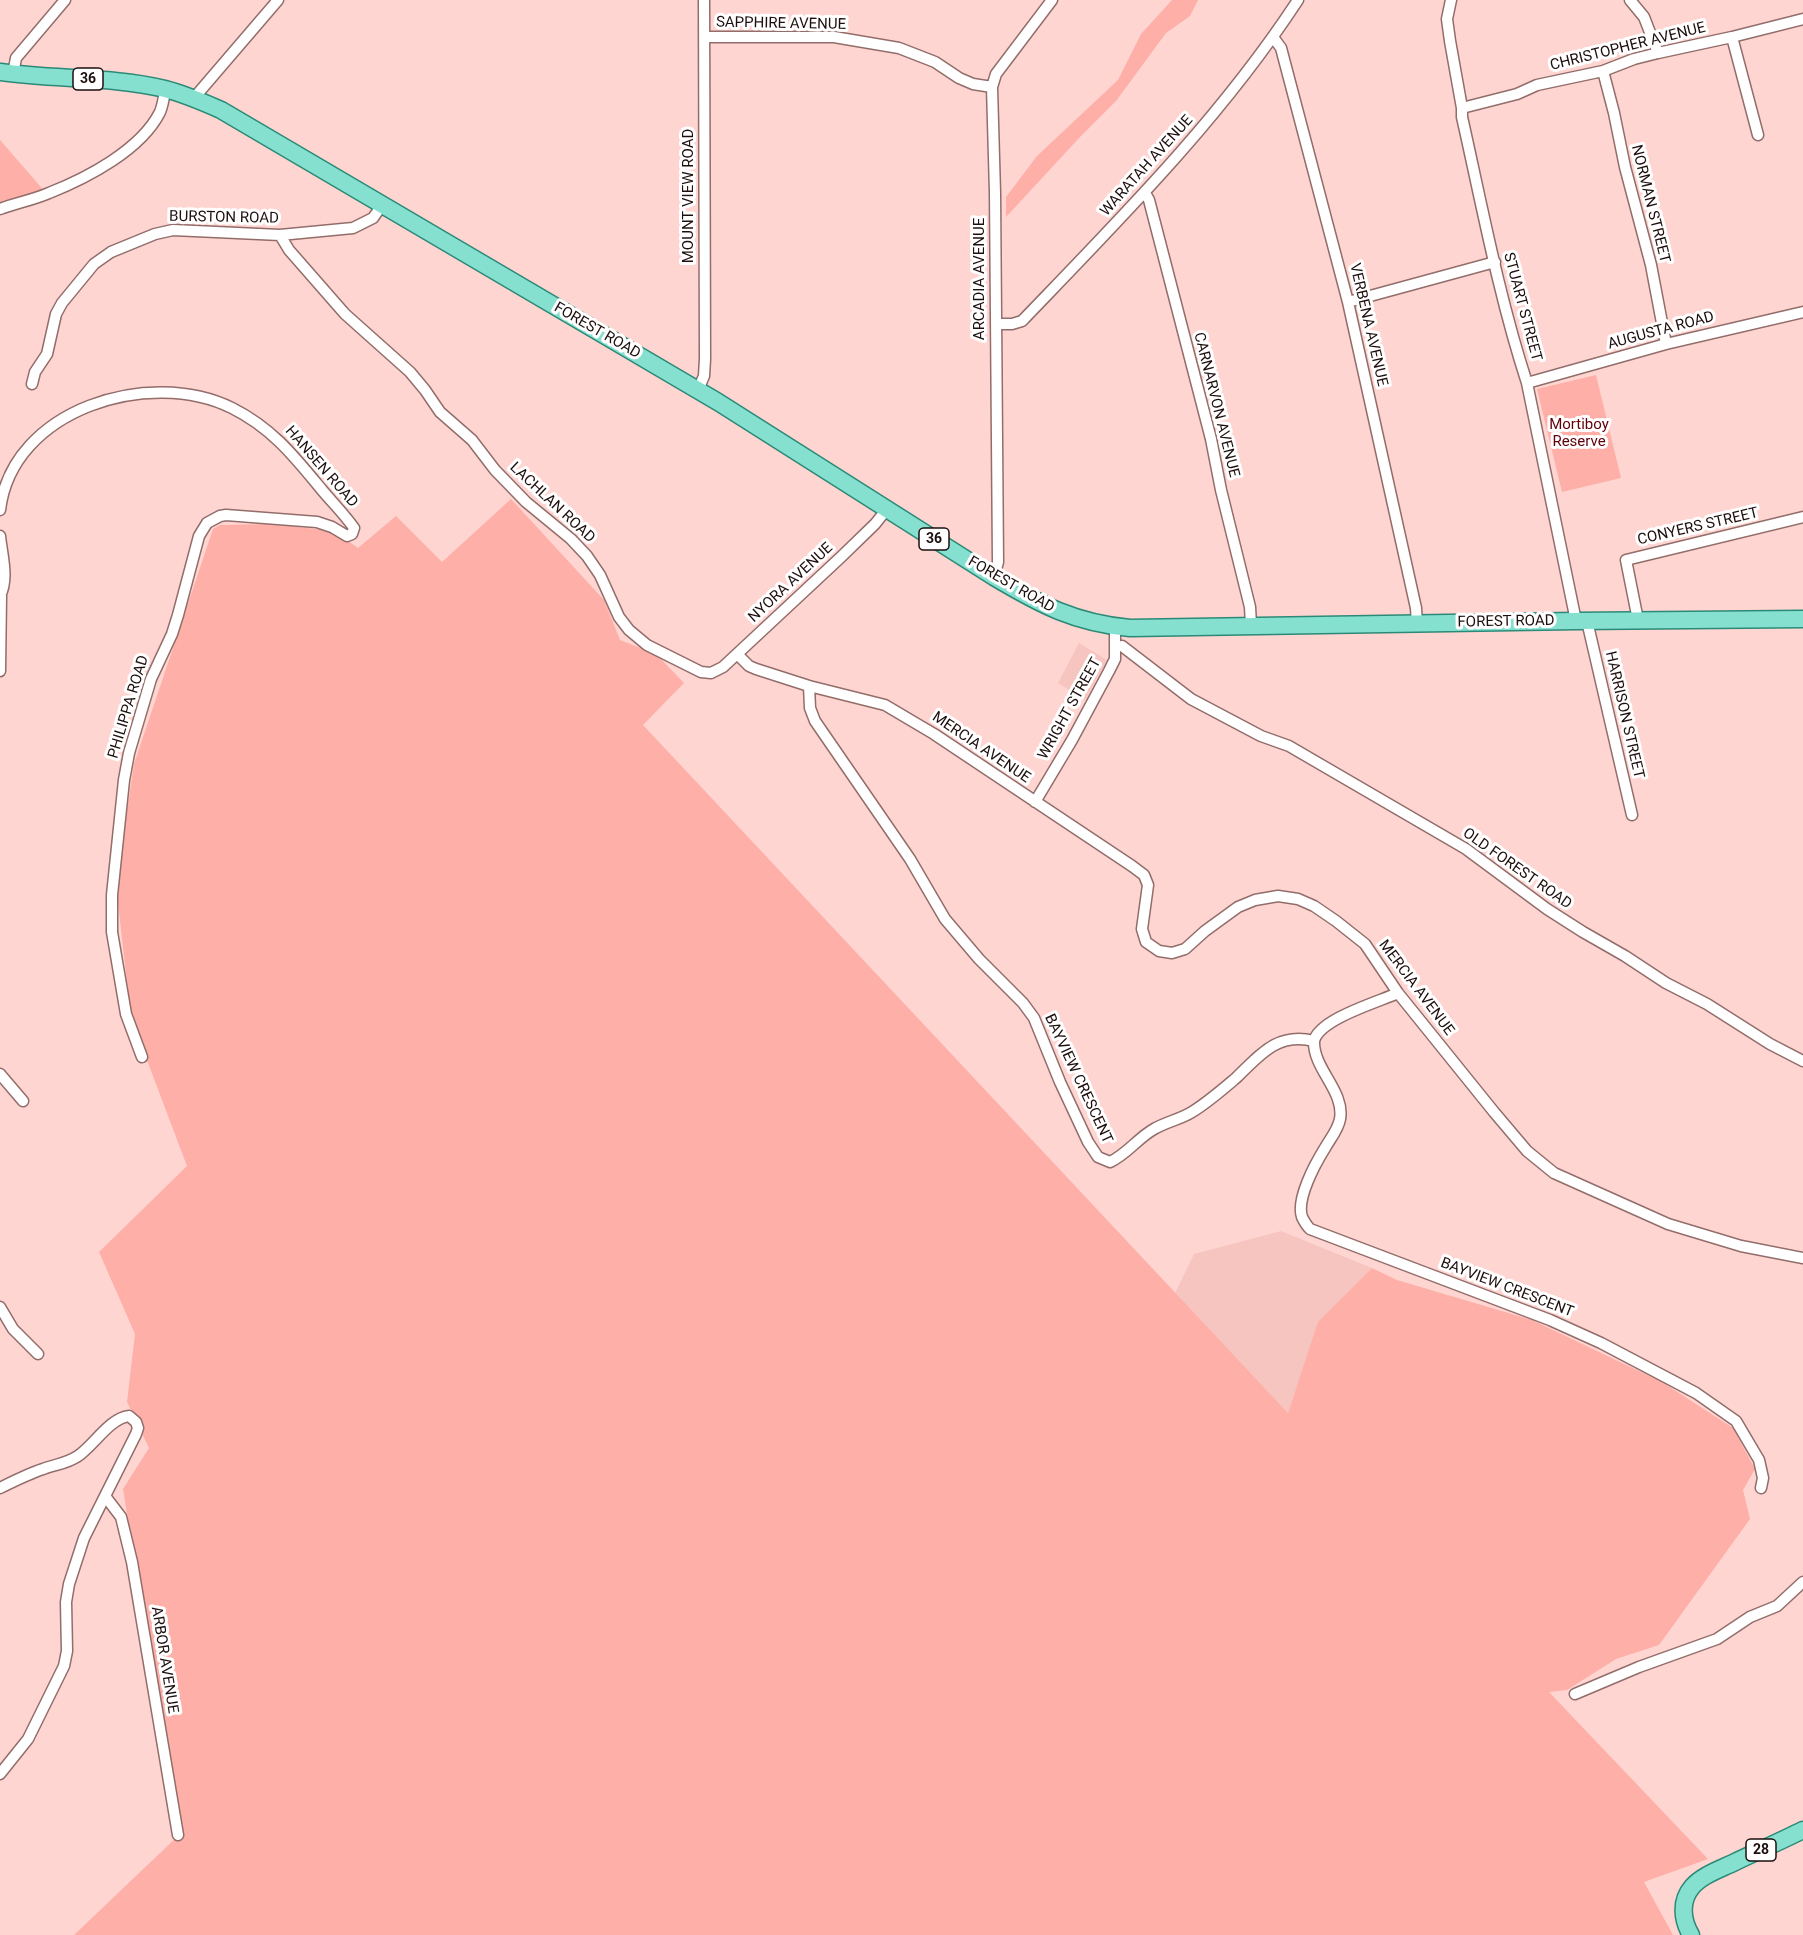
<!DOCTYPE html>
<style>
body{margin:0}
canvas{display:block;background:#ffd5d1}
</style>
<canvas width="1803" height="1935"></canvas>
<script>
const ctx = document.querySelector('canvas').getContext('2d');
ctx.lineJoin = 'round';
function fill(path, color) { ctx.fillStyle = color; ctx.fill(path, 'evenodd'); }
function trace(path, color, width, dash) { ctx.strokeStyle = color; ctx.lineWidth = width; ctx.lineCap = dash ? 'butt' : 'round'; ctx.setLineDash(dash || []); ctx.stroke(path); }
function label(font, color, halo, rows, align = 'center') {
  ctx.font = font + ' Roboto,sans-serif'; ctx.lineWidth = 6; ctx.setLineDash([]); ctx.textBaseline = 'middle'; ctx.strokeStyle = halo; ctx.fillStyle = color; for (const [text, x, y, turn = 0] of rows) {
    ctx.save(); ctx.translate(x, y); ctx.rotate((+turn || 0) * Math.PI / 180); ctx.textAlign = isNaN(turn) ? turn : align; if (halo) ctx.strokeText(text, 0, 0); ctx.fillText(text, 0, 0); ctx.restore();
  }
}
const built = new Path2D(`
 M1079 643 1107 660 1085 700 1058 683Z
 M1281 1231 1372 1268 1319 1322 1288 1413 1175 1293 1194 1254Z`);
const green = new Path2D(`
 M1172 0H1198L1190 16 1166 33 1116 101 1080 137 1006 217V197L1037 156 1118 80 1141 34Z
 M0 140 47 194 0 209Z
 M1596 375 1621 478 1562 492 1537 389Z
 M511 499 604 600 620 640 656 654 684 683 643 725 1288 1413 1318 1322 1372 1268 1397 1280 1532 1320 1662 1382 1733 1428 1755 1469 1743 1490 1750 1519 1659 1645 1616 1659 1567 1690 1549 1692 1708 1859 1644 1882 1673 1935H74L179 1835 123 1489 149 1448 127 1402 135 1334 99 1252 187 1166 131 1018 116 885 134 764 213 529 220 525 270 524 334 531 358 548 396 516 442 562Z`);
const street = new Path2D(`
 M1451 0 1447 19 1450 41 1462 108V117C1482 206 1499 297 1527 383L1576 621
 M1630 0 1644 17 1658 53
 M704 37H834L899 48 935 62 959 78 973 84 992 87
 M1273 37 1281 48 1348 302 1416 608 1417 624
 M1732 37 1758 135
 M1603 71 1614 113 1625 167 1651 265 1666 344
 M13 74 16 58 65 0
 M194 98 278 0
 M1462 108 1517 94 1537 85 1603 71 1634 59 1658 53 1732 37 1803 19
 M1145 193 1149 200 1211 439 1221 490 1250 607 1251 625
 M0 209C16 203 33 200 49 193 87 178 141 150 160 112 163 105 164 97 165 90
 M280 235 289 250 345 314 410 372 425 390 440 412 472 440 495 470 526 502 571 539 587 556 600 575 619 617 629 630 647 645 701 672 711 673 723 667 841 557 875 524 887 509
 M1348 302 1495 262
 M996 324H1012L1022 321C1120 219 1220 119 1298 0
 M1527 383 1666 344 1803 312
 M32 384 35 372 47 354 56 314 62 303 94 264 111 252 155 234 173 230 280 235 353 228 373 218 382 205
 M698 390 704 376 705 359 704 0
 M0 510C12 409 150 367 232 408 272 428 294 456 322 490 332 502 345 515 354 528L352 534 347 536 332 527 317 522 226 515 220 516 207 523 199 536 178 615 172 634 151 679 129 753 124 780 112 895V932L126 1014 142 1057
 M0 536C2 556 9 578 0 596
 M994 577 998 562 995 193 992 87 996 74 1052 0
 M1638 620 1626 560 1803 517
 M1587 621 1632 815
 M1122 646 1191 699 1261 736 1289 746 1466 849 1547 909 1583 932 1625 956 1666 983 1707 1004 1770 1044 1803 1061
 M737 654 749 666 756 669 809 686 885 705 934 734 1132 866 1144 875 1148 885 1142 929 1146 942 1159 951 1172 953 1185 949 1205 931 1238 907 1255 900 1278 896 1298 899 1314 906 1336 921 1365 944 1398 993 1494 1112 1527 1151 1554 1173 1668 1224 1741 1246 1803 1258
 M0 671 1 596
 M809 686 810 708 815 721 910 859 945 919 979 959 1023 1003 1034 1018 1060 1082 1088 1142 1098 1157 1110 1162C1127 1154 1138 1138 1154 1129 1166 1122 1181 1119 1192 1112 1207 1103 1223 1089 1236 1078 1260 1055 1277 1032 1314 1041 1313 1069 1345 1091 1340 1119 1338 1130 1330 1139 1325 1148 1315 1164 1296 1199 1302 1217 1304 1221 1307 1226 1310 1229L1550 1320 1601 1343 1696 1393 1736 1421 1759 1460 1763 1478 1761 1488
 M1035 802 1072 740 1109 671 1115 659V627
 M1314 1041C1319 1019 1378 1002 1398 993
 M0 1074 23 1101
 M0 1307 13 1329 38 1354
 M0 1488C14 1481 28 1474 43 1469 56 1464 66 1464 78 1456 94 1445 110 1418 129 1416L136 1422 138 1428 136 1434 84 1538 69 1584 66 1602 67 1651 64 1666 28 1739 0 1774
 M105 1496 121 1517 132 1562 178 1835
 M1575 1694 1639 1667 1717 1639 1750 1617 1777 1606 1803 1582`);
const primary = new Path2D(`
 M0 72C55 80 111 76 165 89 184 94 203 102 221 110L718 402 994 577C1041 605 1075 623 1130 628L1576 621 1803 619
 M1691 1935C1682 1920 1680 1901 1692 1887 1702 1875 1721 1869 1735 1862 1758 1851 1781 1841 1803 1830`);
const shields = [
 [88,79,30],
 [934,539,30],
 [1761,1850,30]
];
const shieldNames = [
 ["36",88,79],
 ["36",934,539],
 ["28",1761,1850]
];
const streetNames = [
 ["SAPPHIRE AVENUE",781,24,1],
 ["CHRISTOPHER AVENUE",1628,47,-14],
 ["WARATAH AVENUE",1147,166,-48],
 ["MOUNT VIEW ROAD",689,196,-90],
 ["NORMAN STREET",1650,204,76],
 ["BURSTON ROAD",224,218,1],
 ["ARCADIA AVENUE",980,279,-90],
 ["STUART STREET",1522,307,75],
 ["VERBENA AVENUE",1368,325,77],
 ["FOREST ROAD",597,331,30],
 ["AUGUSTA ROAD",1661,331,-15],
 ["CARNARVON AVENUE",1216,405,76],
 ["HANSEN ROAD",321,467,49],
 ["LACHLAN ROAD",552,503,43],
 ["CONYERS STREET",1698,527,-13],
 ["NYORA AVENUE",791,583,-43],
 ["FOREST ROAD",1011,585,30],
 ["FOREST ROAD",1506,622,-1],
 ["PHILIPPA ROAD",129,707,-73],
 ["WRIGHT STREET",1070,709,-61],
 ["HARRISON STREET",1624,715,77],
 ["MERCIA AVENUE",981,748,34],
 ["OLD FOREST ROAD",1517,869,35],
 ["MERCIA AVENUE",1416,988,53],
 ["BAYVIEW CRESCENT",1078,1079,65],
 ["BAYVIEW CRESCENT",1507,1288,21],
 ["ARBOR AVENUE",164,1660,81]
];
const parkNames = [
 ["Mortiboy",1579,425],
 ["Reserve",1579,442]
];
fill(built, '#f7c5c0');
fill(green, '#fdafa8');
trace(street, '#926d6a', 13);
trace(primary, '#2b8a77', 19);
trace(street, '#fff', 10);
trace(primary, '#85e0cf', 16);
for (const [x, y, w] of shields) { const box = new Path2D(); box.roundRect(x - w / 2, y - 11, w, 22, 4.5); ctx.fillStyle = '#fff'; ctx.fill(box); trace(box, '#1d0f0e', 1.5); }
label('bold 14px', '#1d0f0e', null, shieldNames);
label('15px', '#1d0f0e', '#fff', streetNames);
label('15px', '#60010b', '#fff', parkNames);
</script>
